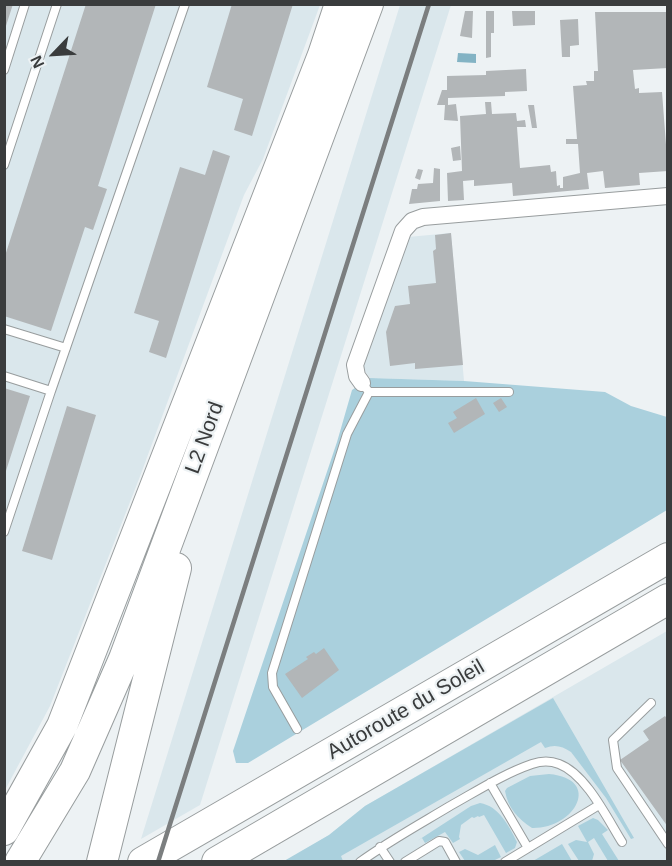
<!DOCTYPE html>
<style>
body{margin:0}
#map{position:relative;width:672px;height:866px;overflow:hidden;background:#edf2f4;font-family:Arial,sans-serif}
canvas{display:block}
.frame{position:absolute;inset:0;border:6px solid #3a3c3d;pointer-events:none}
.north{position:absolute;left:24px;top:24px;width:60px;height:60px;-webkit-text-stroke:4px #edf2f4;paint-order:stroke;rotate:245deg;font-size:16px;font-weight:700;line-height:24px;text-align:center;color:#3a3c3d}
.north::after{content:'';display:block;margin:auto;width:21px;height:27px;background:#3a3c3d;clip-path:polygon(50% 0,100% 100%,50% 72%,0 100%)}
</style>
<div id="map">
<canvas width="672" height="866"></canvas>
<div class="frame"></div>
<div class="north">N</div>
</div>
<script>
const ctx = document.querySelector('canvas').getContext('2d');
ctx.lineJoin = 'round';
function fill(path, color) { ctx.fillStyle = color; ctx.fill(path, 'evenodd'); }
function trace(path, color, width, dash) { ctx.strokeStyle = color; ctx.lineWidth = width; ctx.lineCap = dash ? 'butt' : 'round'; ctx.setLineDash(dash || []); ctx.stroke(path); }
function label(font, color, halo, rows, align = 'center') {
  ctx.font = font + ' Arial,sans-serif'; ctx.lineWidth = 4.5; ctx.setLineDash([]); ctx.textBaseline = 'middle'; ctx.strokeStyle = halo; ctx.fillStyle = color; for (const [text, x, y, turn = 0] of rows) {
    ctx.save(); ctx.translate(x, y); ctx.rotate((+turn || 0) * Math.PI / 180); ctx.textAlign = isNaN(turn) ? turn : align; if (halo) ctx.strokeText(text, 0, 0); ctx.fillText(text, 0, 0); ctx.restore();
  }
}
const built = new Path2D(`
 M5 5H320L263 159 244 195 139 479 50 706 5 790Z
 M400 5H451L200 805 141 839Z
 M451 233 464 381 370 378 362 367 393 271 401 262 408 237Z
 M667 631V861L284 862 329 835 365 806Z`);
const green = new Path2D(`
 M370 378 464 381 605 392 631 406 667 417V510L248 763H236L233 751 337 442 352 390Z
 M553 698 634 838 631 839 606 798 571 752C562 746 555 744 545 748L541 742 341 856 343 861H284L329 835 365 806Z
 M549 774C603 779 575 829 532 828 518 819 508 808 505 791L507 788 530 776Z
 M480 803C499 806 509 826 517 842L515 848 506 853 484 815 479 817 478 816 474 818 472 817 461 825 459 837 460 839 453 843 445 832 425 843 422 838 417 841 471 806Z
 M593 818 598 820 608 830 602 834 619 861H608L594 838 588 842 594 854 592 861H579L568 844 576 840 587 842 578 826Z
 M562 844 572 861H533Z
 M495 845 501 857 493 861H465L459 852 465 849 478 855Z`);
const water = new Path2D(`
 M458 53 476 54V63L457 62Z`);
const building = new Path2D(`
 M5 4H13L5 29Z
 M86 4H156L98 186 107 189 93 230 85 227 51 331 4 316V259Z
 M232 4H293L252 136 234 130 243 99 207 87Z
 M465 11H473L472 38 460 36Z
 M486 11H494V33H491V57L486 58Z
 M512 11H535V25L513 26Z
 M595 12H668V68L633 70 635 89 639 88V93L662 92 668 171 639 173 640 185 605 188 603 171 587 173 589 189 513 196 512 183 474 186V180L463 181 464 200 448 201 447 173 462 171 460 116 486 114 485 102H491L492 114 516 113 517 121 525 120 526 127H517L520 168 550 165 551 172 556 171 557 186 560 185V188H563V177L580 173 578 144H566V139H577L573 86 587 85 586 81H594V71H598Z
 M578 19 579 45 570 46V57H562L560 20Z
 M526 69 527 91 505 92V96L448 98V105L456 104 458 121 444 120 445 105H437L442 90H447V76L486 75V71Z
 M528 105H534L537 128H532Z
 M460 146 461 160 453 161 451 148Z
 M213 150 230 156 166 358 149 352 159 321 134 313 180 167 205 175Z
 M434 168 440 169V201L409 204 412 189H417L418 184 433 183Z
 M418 169 423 170 420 180 415 178Z
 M451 233 463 365 415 369V363L390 366 386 332 395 306 410 304 408 286 436 283 433 251 436 249 435 235Z
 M4 388 30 396 5 474H4Z
 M476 398 485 414 454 433 448 423 457 418 453 412Z
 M501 398 507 407 499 412 493 403Z
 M67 406 96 415 52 560 22 551Z
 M324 648 339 670 302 698 285 674 308 659 306 657 314 652 316 654Z
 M665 716 668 720V827L620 760 649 740 643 731Z`);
const lane = new Path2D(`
 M4 70 25 4
 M4 165 57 4
 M4 329 66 348
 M4 376 51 391 4 532
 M51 391 185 4
 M369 392H509
 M651 703 613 740 617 768 668 844
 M297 729 273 687 272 673 347 434 369 392 362 383
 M490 783 528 848
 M380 847 390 862
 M360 862C389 841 420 824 450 806 477 791 503 774 532 764 541 761 551 761 559 764 586 774 607 818 622 842
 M405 862 439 841 445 842 456 862
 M505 862 599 805`);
const street = new Path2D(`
 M362 383 357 376 355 365 403 231 412 221 423 217 668 196`);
const highway = new Path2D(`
 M4 830 62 726 323 55 340 4
 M20 862 75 771 124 659 368 4
 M102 862 176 568
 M143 862 668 558
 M217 862 668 599`);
const rail = new Path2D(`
 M158 862 429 4`);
const streetNames = [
 ["L2 Nord",205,438,-70],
 ["Autoroute du Soleil",406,710,-30]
];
fill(built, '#dae7ec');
fill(green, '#aad0dd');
fill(water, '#83b3c4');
fill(building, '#b2b6b8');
trace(lane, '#989d9e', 10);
trace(street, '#989d9e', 18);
trace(highway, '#989d9e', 32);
trace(lane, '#fff', 8);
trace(street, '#fff', 16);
trace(highway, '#fff', 30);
trace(rail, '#7b7e7f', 4.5);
label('21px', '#3a3c3d', '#edf2f4', streetNames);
</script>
